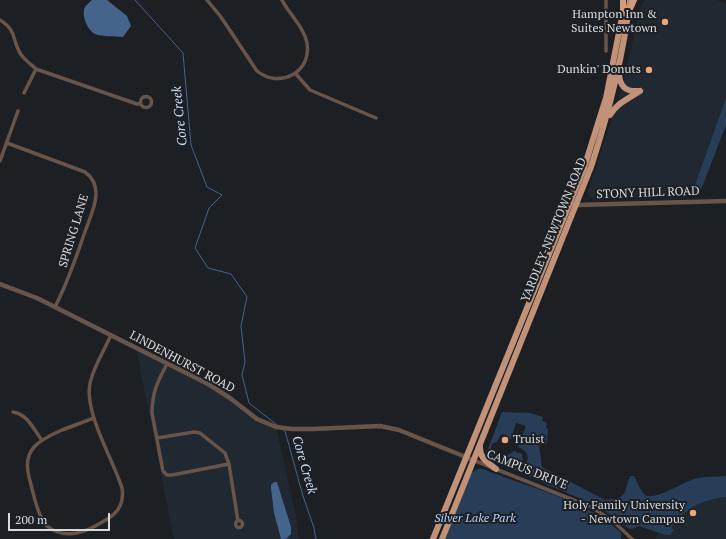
<!DOCTYPE html>
<style>
body{margin:0}
#map{position:relative;width:726px;height:539px;overflow:hidden;background:#1c2025;font-family:"PT Serif",serif}
canvas{display:block}
.scale{position:absolute;left:8px;top:513px;width:102px;height:18px;box-sizing:border-box;border:2px solid #d8dbde;border-top:0;padding-left:5px;font-size:12px;line-height:14px;white-space:nowrap;color:#d8dbde;-webkit-text-stroke:3px #1c2025;paint-order:stroke}
</style>
<div id="map">
<canvas width="726" height="539"></canvas>
<div class="scale">200 m</div>
</div>
<script>
const ctx = document.querySelector('canvas').getContext('2d');
ctx.lineJoin = 'round';
function fill(path, color) { ctx.fillStyle = color; ctx.fill(path, 'evenodd'); }
function trace(path, color, width, dash) { ctx.strokeStyle = color; ctx.lineWidth = width; ctx.lineCap = dash ? 'butt' : 'round'; ctx.setLineDash(dash || []); ctx.stroke(path); }
function label(font, color, halo, rows, align = 'center') {
  ctx.font = font + ' "PT Serif",serif'; ctx.lineWidth = 4; ctx.setLineDash([]); ctx.textBaseline = 'middle'; ctx.strokeStyle = halo; ctx.fillStyle = color; for (const [text, x, y, turn = 0] of rows) {
    ctx.save(); ctx.translate(x, y); ctx.rotate((+turn || 0) * Math.PI / 180); ctx.textAlign = isNaN(turn) ? turn : align; if (halo) ctx.strokeText(text, 0, 0); ctx.fillText(text, 0, 0); ctx.restore();
  }
}
const built = new Path2D(`
 M645 0H717L726 4V99L691 196 649 197 594 200 587 194 620 94 642 3Z
 M136 348 208 384 251 414 276 427 297 521 299 539H174Z
 M726 476V539H656L662 493 695 478Z`);
const green = new Path2D(`
 M726 98V125L699 195 691 196Z
 M502 412 530 413 543 417 542 421 547 423 546 428 548 429 547 444 539 445 542 467 605 500 619 498 624 494 630 476H634C637 481 640 491 645 495 656 501 683 482 695 479 704 476 716 477 726 476V497C704 499 684 508 671 528L674 530 670 535H666L639 526 632 529 628 528C618 521 609 513 598 507 574 494 548 487 525 474 523 462 536 455 518 447L526 426 516 423 511 439H508L506 435 501 434 497 442 493 443C487 452 494 454 502 457L512 453 514 451 522 454 523 460 518 470H514L487 459 485 457Z
 M478 469H483C524 486 590 501 621 533V539H445L471 473Z`);
const water = new Path2D(`
 M92 0H107L127 16 131 26 123 37C114 36 103 37 95 34 87 30 81 14 85 7 87 4 90 2 92 0Z
 M274 482H277L291 527V534L286 539H281L274 513 271 488V485Z`);
const stream = new Path2D(`
 M135 0 183 53 191 145 207 187 222 195 209 208 195 248 208 268 231 274 247 297 241 326 245 362 242 375 249 403 277 425
 M282 429 285 431 303 496 314 528 316 539`);
const minor = new Path2D(`
 M207 0 221 17 257 71C279 89 312 73 307 43 304 27 289 14 282 0
 M0 20C18 32 11 38 20 53 23 59 31 64 36 69L137 104H140
 M606 51V0
 M295 73 310 90 376 118
 M24 93 36 69
 M140.5 102a5.5 5.5 0 1 1 11 0a5.5 5.5 0 1 1-11 0Z
 M7 143 85 172C92 177 96 185 96 194 96 205 90 218 86 229 76 257 69 280 55 307
 M0 161 18 111
 M167 364C158 381 152 392 152 413L163 471 167 475H172L229 464
 M13 412C27 414 33 428 41 439
 M94 418C83 422 73 426 62 430 39 440 22 449 29 477 33 491 37 516 47 526 63 539 82 534 99 524 107 519 116 515 120 506 123 500 123 494 122 488 113 459 84 413 90 383 94 366 104 351 111 335
 M157 438 194 432 200 433 225 453 229 464 238 521
 M473 460 591 507 613 521 632 539
 M235.5 524a3.5 3.5 0 1 1 7 0a3.5 3.5 0 1 1-7 0Z`);
const tertiary = new Path2D(`
 M574 204 577 205 726 201
 M0 284 37 298 208 384 230 398 257 419 276 427 292 429H312L380 426 399 430 473 460`);
const trunk = new Path2D(`
 M619 74C620 86 625 92 638 91
 M610 115C617 103 628 99 640 91
 M480 445C479 458 487 462 496 469
 M433 539 584 168 606 98 624 7
 M442 539 591 167C609 112 623 57 630 0`);
const motorway = new Path2D(`
 M623 11V0
 M629 11 634 0`);
const markers = [
 [665,22,4,"#efa378"],
 [649,70,4,"#efa378"],
 [505,440,4,"#efa378"],
 [693,513,4,"#efa378"]
];
const poiNames = [
 ["Hampton Inn &",657,15],
 ["Suites Newtown",657,29],
 ["Dunkin' Donuts",641,70],
 ["Truist",513,440,"left"],
 ["Holy Family University",685,506],
 ["- Newtown Campus",685,520]
];
const streetNames = [
 ["STONY HILL ROAD",648,193,-2],
 ["YARDLEY-NEWTOWN ROAD",554,230,-68],
 ["SPRING LANE",74,231,-73],
 ["LINDENHURST ROAD",182,362,28],
 ["CAMPUS DRIVE",527,470,22]
];
const parkNames = [
 ["Silver Lake Park",475,519]
];
const waterNames = [
 ["Core Creek",180,116,-96],
 ["Core Creek",304,465,74]
];
fill(built, '#202832');
fill(green, '#283d57');
fill(water, '#45648c');
trace(stream, '#45648c', 1);
trace(minor, '#695449', 3.5);
trace(tertiary, '#695449', 4.5);
trace(trunk, '#c29278', 6);
trace(motorway, '#d19c80', 6);
for (const [x, y, r, color] of markers) { const dot = new Path2D(); dot.arc(x, y, r, 0, 2 * Math.PI); ctx.fillStyle = color; ctx.fill(dot); trace(dot, '#1c2025', 1.5); }
label('12px', '#d8dbde', '#1c2025', poiNames, 'right');
label('12px', '#d8dbde', '#1c2025', streetNames);
label('italic 12px', '#b3d0f7', '#1c2025', parkNames);
label('italic 13px', '#cadef8', '#1c2025', waterNames);
</script>
